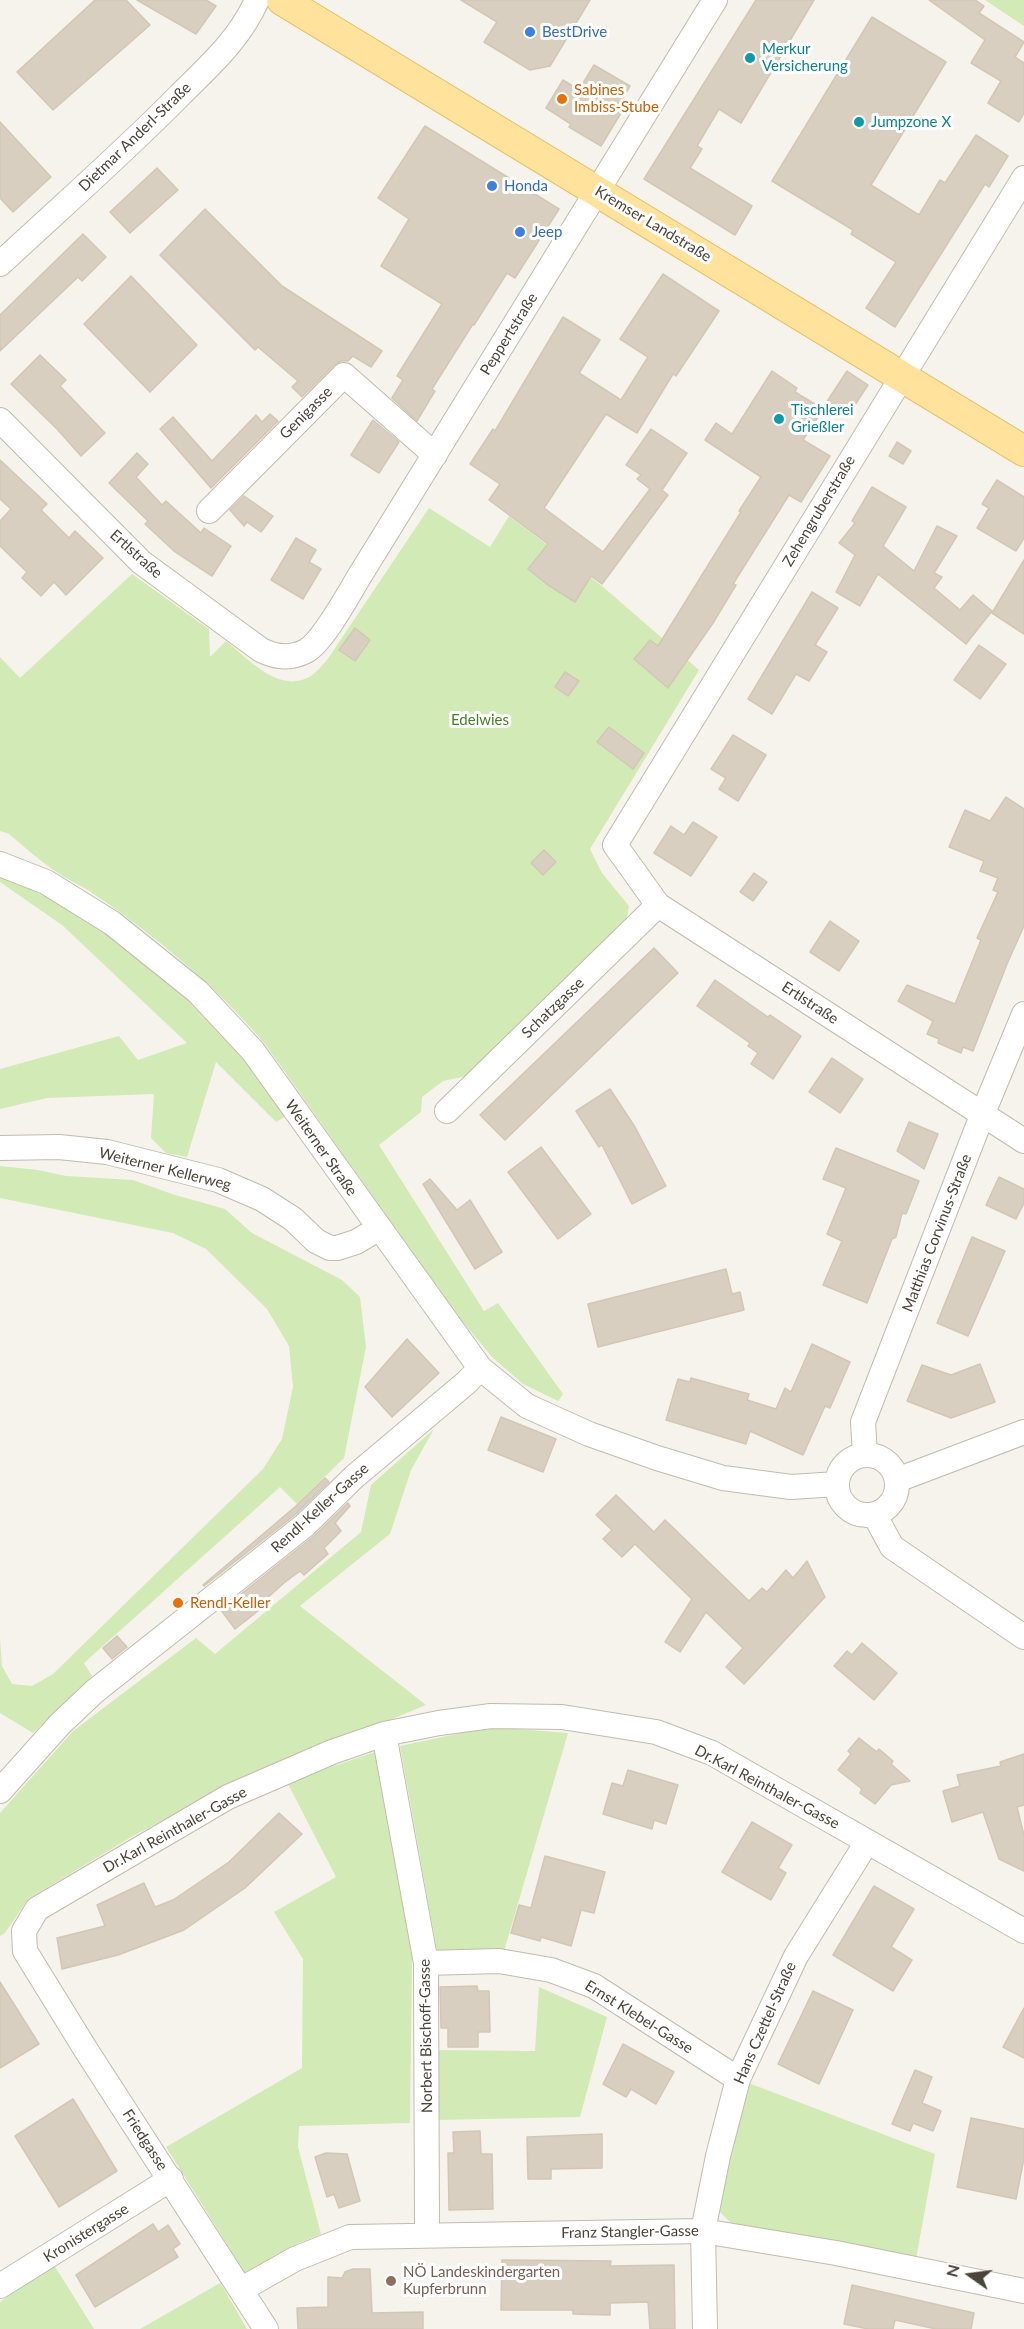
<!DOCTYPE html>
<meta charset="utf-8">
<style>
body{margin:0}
#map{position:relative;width:1024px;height:2329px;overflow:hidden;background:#f6f3ec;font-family:Lato,sans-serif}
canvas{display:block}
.north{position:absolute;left:940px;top:2245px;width:60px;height:60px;-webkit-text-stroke:4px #fff;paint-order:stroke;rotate:284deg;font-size:16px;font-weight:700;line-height:24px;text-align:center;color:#4b4439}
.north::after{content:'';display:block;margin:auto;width:21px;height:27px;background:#4b4439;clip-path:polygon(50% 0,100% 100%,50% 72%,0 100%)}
</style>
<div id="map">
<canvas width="1024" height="2329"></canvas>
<div class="north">N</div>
</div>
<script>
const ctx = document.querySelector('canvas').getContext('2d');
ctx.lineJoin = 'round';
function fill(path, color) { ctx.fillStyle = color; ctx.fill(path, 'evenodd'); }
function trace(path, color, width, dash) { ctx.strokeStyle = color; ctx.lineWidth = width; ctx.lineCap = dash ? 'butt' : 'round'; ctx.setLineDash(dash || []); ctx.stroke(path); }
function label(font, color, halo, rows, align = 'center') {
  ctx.font = font + ' Lato,sans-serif'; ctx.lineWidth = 6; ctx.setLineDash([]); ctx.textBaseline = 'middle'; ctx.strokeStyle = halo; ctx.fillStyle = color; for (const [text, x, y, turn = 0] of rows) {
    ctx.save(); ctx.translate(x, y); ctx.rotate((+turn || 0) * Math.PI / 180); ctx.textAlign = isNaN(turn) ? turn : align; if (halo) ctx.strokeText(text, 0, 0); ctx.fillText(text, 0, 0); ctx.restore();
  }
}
const green = new Path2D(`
 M985 0H1024V26Z
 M429 508 490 547 509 516 602 586 699 670 590 849 602 873 629 906 627 917 620 927 467 1076 443 1081 422 1097 421 1112 379 1145 484 1311 498 1303 563 1394 558 1401 523 1384 492 1357 457 1315 265 1044C215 985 152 933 88 890 76 883 63 877 52 869 37 858 23 846 9 834L0 831V657L20 678 132 574 209 629 210 657 226 641C248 659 280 695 311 676 317 672 322 665 327 660Z
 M0 877C89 907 183 986 244 1057 260 1075 273 1097 286 1116L276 1122 216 1062 187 1157 166 1153 151 1138 154 1094 47 1098 0 1109V1069L119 1036 138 1060 187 1043 62 925 0 882Z
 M0 1166 38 1170 66 1176 133 1180 172 1194 225 1209 252 1233 342 1280 360 1297 366 1347 344 1458 297 1504 280 1487 84 1663 92 1676 33 1733 0 1713V1638L2 1666 12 1684 32 1686 53 1674 263 1469 282 1439 293 1387 289 1346 267 1309 206 1249 173 1233 0 1198Z
 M434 1429 411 1470 390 1534 300 1606 426 1705 221 1790 133 1836 28 1899 5 1933 0 1936V1813L73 1731 196 1638 215 1654 361 1532 371 1485Z
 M490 1727 568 1733 504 1951 437 1950 400 1746Z
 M375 1752 412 1957 410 2123 299 2126 298 2147 321 2234 292 2246 245 2273 166 2147 302 2068 303 1959 274 1912 336 1877 287 1782Z
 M539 1987 607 2017 580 2117 436 2120 434 2050 535 2051Z
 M746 2082 935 2154 916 2259 731 2223 716 2208Z
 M54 2265 94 2329H0V2302Z
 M220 2282 247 2329H140L220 2283Z`);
const building = new Path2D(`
 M95 0H126L150 25 53 110 17 72Z
 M137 0H206L216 6 196 34Z
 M461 0H590L550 66 530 70 484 42 497 22Z
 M756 0H814L741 123 719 109 697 146 702 149 690 168 752 206 735 235 644 179Z
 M929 0H975L984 6 979 13 1024 42 1015 57 1024 63V113L1019 122 988 103 1001 81 971 63 985 40Z
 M872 17 946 62 871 185 919 215 940 180 945 183 976 135 1008 156 989 187 985 184 895 327 866 308 896 262 851 234 853 230 772 181Z
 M594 65 630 86 616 110 621 113 601 146 569 127 571 124 546 108 563 80 579 90Z
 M0 122 51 177 13 212 0 198Z
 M425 126 559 209 515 278 507 273 474 325 473 324 432 389 435 391 417 421 392 398 403 380 397 376 442 304 381 266 409 219 378 198Z
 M157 168 178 190 130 233 110 212Z
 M205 209 282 286 382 351 371 367 353 356 348 361H341L334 365 302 397 292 387 298 381 258 347 255 350 160 255Z
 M83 234 106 257 82 281 78 277 0 351V315Z
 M663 274 719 311 676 376 673 374 637 433 606 414 544 508 603 552 650 489 637 479 641 475 626 465 651 429 687 453 662 490 668 495 602 584 591 576 575 602 548 585 528 569 548 544 489 500 500 484 470 464 493 429 495 431 563 317 600 340 579 373 621 400 648 357 620 339Z
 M131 276 197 345 150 392 84 324Z
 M40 355 66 380 60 386 105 433 81 456 57 429 11 384Z
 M772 371 797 388 795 392 823 409 803 440 830 456 801 502 789 495 733 584 736 585 713 623 668 688 634 659 650 640 658 646 741 512 739 511 761 477 705 440 716 423 732 434Z
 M847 371 868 385 847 417 826 403Z
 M270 414 278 421 211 488 160 429 173 417 212 461 256 415 262 422Z
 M373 420 399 442 379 473 351 455Z
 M897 442 911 451 903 464 889 456Z
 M137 453 148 464 136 477 162 505 166 501 201 533 204 528 231 546 212 576 174 551 145 524 148 521 109 483Z
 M0 460 47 504 41 510 69 538 75 531 103 558 66 595 54 582 41 596 22 578 27 572 0 546V521L11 509 0 499Z
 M997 480 1024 497V538L1016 551 977 528 989 508 982 504Z
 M872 487 906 507 883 546 914 571 937 526 957 536 934 573 942 577 934 588 960 610 973 595 992 611 966 644 878 574 860 606 836 592 855 555 839 543 855 523 852 521Z
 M244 496 273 516 261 532 247 522 244 526 230 510Z
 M296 538 316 550 309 562 321 569 303 599 271 580Z
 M1024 560V634L992 613Z
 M812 592 838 608 815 645 827 652 809 681 796 674 772 714 748 699Z
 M355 628 370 640 355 661 339 650Z
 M979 645 1006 664 980 699 954 680Z
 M565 672 579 681 568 696 555 687Z
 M609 727 644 753 633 769 597 742Z
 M733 735 766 755 738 801 719 789 726 778 711 769Z
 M1006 797 1024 809V926L1007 964 973 1051 963 1047 961 1053 938 1043 939 1039 927 1034 933 1021 898 1001 907 985 955 1004 981 940 977 938 998 892 993 890 998 878 980 871 984 861 949 847 965 810 990 821Z
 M693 822 717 837 691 876 654 853 671 826 684 835Z
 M544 850 556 862 543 875 531 863Z
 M754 873 767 882 753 901 740 892Z
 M830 921 859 941 839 971 810 952Z
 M654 948 678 973 505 1140 480 1115Z
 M715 980 768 1017 770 1015 801 1036 773 1079 751 1064 758 1053 748 1046 750 1043 697 1006Z
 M832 1058 863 1079 840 1113 809 1092Z
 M610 1089 635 1127 666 1186 632 1204 602 1145 599 1147 576 1111Z
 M909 1122 938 1134 924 1169 897 1151Z
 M541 1147 591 1214 558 1239 508 1172Z
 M836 1148 919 1181 906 1214 902 1213 896 1237 892 1239 867 1303 823 1285 842 1241 827 1234 846 1188 823 1179Z
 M999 1177 1024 1189V1203L1016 1219 986 1205Z
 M430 1179 457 1210 470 1200 502 1252 475 1269 423 1184Z
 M972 1237 1005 1251 968 1336 937 1323Z
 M726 1269 732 1294 740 1292 744 1310 598 1347 588 1304Z
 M407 1339 439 1373 392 1417 365 1387Z
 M812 1344 850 1362 830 1408 825 1406 803 1455 750 1431 746 1444 666 1420 678 1379 690 1382 691 1378 734 1390 749 1394 747 1400 776 1409 785 1388 791 1392Z
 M980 1364 995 1402 951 1418 907 1401 922 1365 951 1375Z
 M501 1417 556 1439 543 1472 488 1450Z
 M325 1478 329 1482 296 1514 204 1586 203 1585 296 1506Z
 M616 1495 654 1532 665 1520 749 1601 762 1588 767 1592 786 1570 793 1578 807 1561 825 1597 744 1684 726 1667 743 1648 706 1612 680 1652 665 1642 692 1599 635 1544 622 1557 603 1539 612 1530 596 1515Z
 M348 1503 350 1506 335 1523 341 1531 324 1548 328 1554 304 1575 300 1571 284 1583 256 1608 258 1611 235 1629 221 1610 314 1536Z
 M117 1636 127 1647 112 1659 103 1648Z
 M862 1643 897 1673 874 1700 834 1666 847 1651 852 1655Z
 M859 1738 877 1752 879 1749 893 1761 891 1764 910 1781 891 1785 875 1804 860 1793 862 1789 838 1770 851 1754 848 1751Z
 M1024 1754V1805L1017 1807 1024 1835V1871L999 1859 983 1812 952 1822 943 1791 960 1786 957 1775 1001 1766 1000 1762Z
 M628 1770 678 1785 666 1824 654 1820 652 1829 603 1814 612 1783 623 1786Z
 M279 1813 302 1834 245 1888 184 1930 118 1955 62 1969 57 1938 105 1926 97 1905 144 1883 155 1907 173 1900 229 1862Z
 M752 1822 792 1845 778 1868 786 1873 771 1900 722 1872Z
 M545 1856 605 1872 594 1913 581 1910 571 1946 541 1937 540 1941 511 1933 519 1905 531 1908Z
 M874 1886 914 1909 891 1947 912 1960 893 1991 833 1955Z
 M0 1982 39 2044 0 2068Z
 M477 1986 478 1991H489L490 2032H478V2047H448V2028H441L440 1987Z
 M813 1991 853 2010 819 2084 778 2064Z
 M1024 2008V2058L1003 2047Z
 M623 2044 674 2072 656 2104 631 2089 626 2097 603 2084Z
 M915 2070 932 2077 922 2103 941 2111 933 2131 913 2123 910 2131 892 2124Z
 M73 2099 117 2171 59 2207 15 2136Z
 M971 2118 1024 2129V2158L1016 2199 957 2187Z
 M480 2131 481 2154H492L493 2209 449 2210 448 2153H454L453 2132Z
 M602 2134V2168L551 2169V2179H528L527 2137Z
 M326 2153 347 2154 360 2201 339 2208 334 2194 327 2197 315 2157Z
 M153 2224 158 2232 168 2225 180 2244 173 2249 178 2257 95 2307 76 2275Z
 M502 2260 611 2261 610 2266 674 2265 675 2329H650L648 2302 610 2303V2315L573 2314V2310H501Z
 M353 2269H370L372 2313 423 2312V2329H298L297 2308 328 2307V2277L342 2278 345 2272Z
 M852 2285 974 2313 971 2329H936L895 2320 893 2329H868L844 2324Z`);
const minor = new Path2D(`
 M1024 178 615 845 658 905 1024 1141
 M0 264C60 208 122 154 180 95 209 66 240 39 257 0
 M0 420 141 562 261 650C275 657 291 659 306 651 324 641 350 591 362 572L715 0
 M209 511 344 375 435 455
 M0 864 46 882 112 923 198 992 253 1051 480 1368 527 1406 589 1434 657 1458 723 1478 791 1487 837 1484
 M447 1111 658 905
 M0 1148 59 1147 107 1152 218 1180 262 1199 293 1219 316 1241 330 1248H337L356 1242 378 1229
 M865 1455 863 1422 983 1113 1024 1014
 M837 1485a30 30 0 1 1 60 0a30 30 0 1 1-60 0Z
 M897 1480 1024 1432
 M874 1514 892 1547 1024 1637
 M384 1734 426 1963 427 2234
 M0 1791 60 1724 95 1691 305 1525 354 1477 467 1382 480 1368
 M426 1963 499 1961 551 1970 594 1986 738 2079
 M0 2286 171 2179
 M242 2289 295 2259 350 2237 703 2231 836 2253 1024 2291
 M266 2329 86 2050 25 1951 24 1931 37 1909 228 1797 332 1752 384 1734 439 1723 491 1716 562 1717 656 1732 712 1753 1024 1931
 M705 2329 703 2231 718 2156 738 2079 796 1956 867 1842`);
const major = new Path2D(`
 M282 0 1024 451`);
const markers = [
 [530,32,6,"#3f7fe0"],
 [750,58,6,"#0f9aa8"],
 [562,99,6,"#e8710a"],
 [859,122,6,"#0f9aa8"],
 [492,186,6,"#3f7fe0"],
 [520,232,6,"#3f7fe0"],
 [779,419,6,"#0f9aa8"],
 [178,1603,6,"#e8710a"],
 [391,2281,6,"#8d6e63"]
];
const shopNames = [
 ["BestDrive",542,32],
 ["Honda",504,186],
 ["Jeep",532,232]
];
const cultureNames = [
 ["Merkur",762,49],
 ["Versicherung",762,66],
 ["Jumpzone X",871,122],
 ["Tischlerei",791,410],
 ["Grießler",791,427]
];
const foodNames = [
 ["Sabines",574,90],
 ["Imbiss-Stube",574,107],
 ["Rendl-Keller",190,1603]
];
const streetNames = [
 ["Dietmar Anderl-Straße",135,137,-44],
 ["Kremser Landstraße",653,224,31],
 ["Peppertstraße",509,334,-58],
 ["Genigasse",306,413,-45],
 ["Zehengruberstraße",819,511,-59],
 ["Ertlstraße",136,554,42],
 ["Ertlstraße",810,1003,33],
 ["Schatzgasse",553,1008,-44],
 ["Weiterner Straße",321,1148,55],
 ["Weiterner Kellerweg",165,1169,14],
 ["Matthias Corvinus-Straße",937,1233,-69],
 ["Rendl-Keller-Gasse",320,1508,-42],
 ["Dr.Karl Reinthaler-Gasse",767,1787,28],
 ["Dr.Karl Reinthaler-Gasse",175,1830,-29],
 ["Ernst Klebel-Gasse",639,2017,32],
 ["Hans Czettel-Straße",765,2023,-66],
 ["Norbert Bischoff-Gasse",426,2036,-91],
 ["Friedgasse",145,2140,57],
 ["Franz Stangler-Gasse",630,2232,-1],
 ["Kronistergasse",86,2233,-32]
];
const parkNames = [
 ["Edelwies",480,720]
];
const educationNames = [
 ["NÖ Landeskindergarten",403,2272],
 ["Kupferbrunn",403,2289]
];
fill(green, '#d2eab5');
fill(building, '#d8cfc1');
trace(building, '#d3c7b4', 1.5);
trace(minor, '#c2bbae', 26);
trace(major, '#e6c16a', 32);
trace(minor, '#fff', 24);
trace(major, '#ffe39c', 30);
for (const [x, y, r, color] of markers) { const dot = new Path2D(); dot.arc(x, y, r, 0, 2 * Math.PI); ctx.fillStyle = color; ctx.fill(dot); trace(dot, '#fff', 2); }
label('15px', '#366cbe', '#fff', shopNames, 'left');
label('15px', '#0d838f', '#fff', cultureNames, 'left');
label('15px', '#c56008', '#fff', foodNames, 'left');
label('15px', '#4b4439', '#fff', streetNames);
label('15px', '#4a7f2a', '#fff', parkNames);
label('15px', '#785e54', '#fff', educationNames, 'left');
</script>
